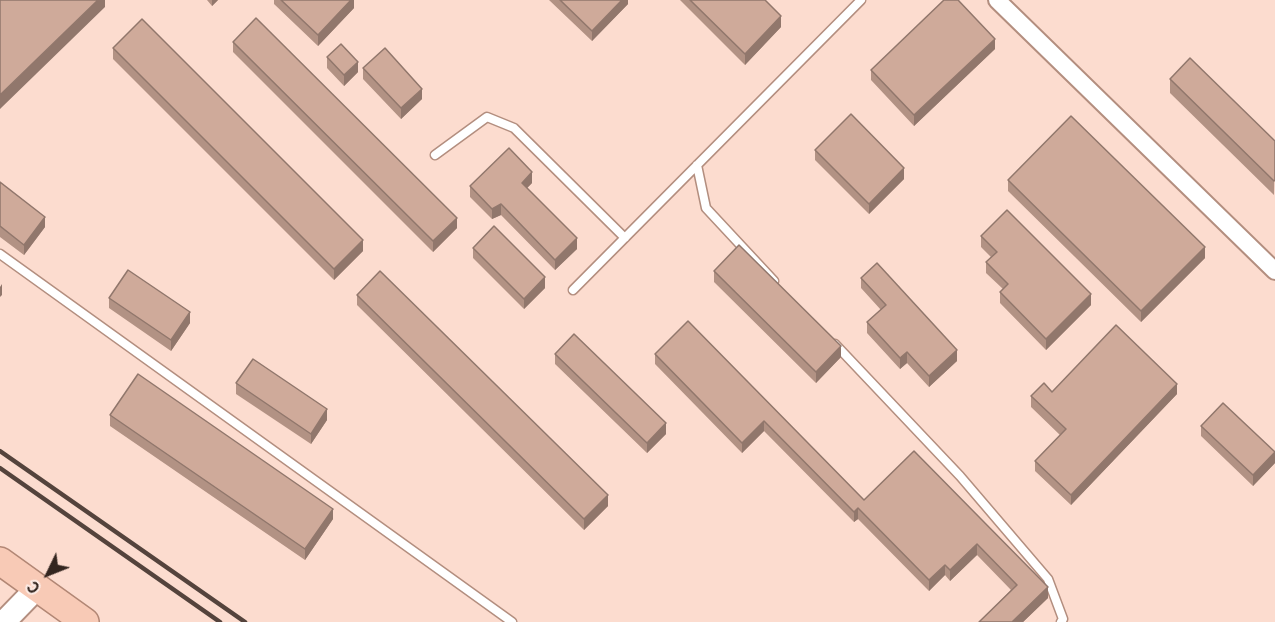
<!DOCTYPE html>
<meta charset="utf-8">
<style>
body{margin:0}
#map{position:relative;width:1275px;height:622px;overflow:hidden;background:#fcdccf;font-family:Overpass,sans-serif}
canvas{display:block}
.north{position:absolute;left:18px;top:544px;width:60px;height:60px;-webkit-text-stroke:4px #feede7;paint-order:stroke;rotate:227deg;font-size:16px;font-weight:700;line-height:24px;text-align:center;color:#33251f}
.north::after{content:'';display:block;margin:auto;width:21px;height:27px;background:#33251f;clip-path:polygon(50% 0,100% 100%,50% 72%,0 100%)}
</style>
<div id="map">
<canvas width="1275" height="622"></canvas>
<div class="north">С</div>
</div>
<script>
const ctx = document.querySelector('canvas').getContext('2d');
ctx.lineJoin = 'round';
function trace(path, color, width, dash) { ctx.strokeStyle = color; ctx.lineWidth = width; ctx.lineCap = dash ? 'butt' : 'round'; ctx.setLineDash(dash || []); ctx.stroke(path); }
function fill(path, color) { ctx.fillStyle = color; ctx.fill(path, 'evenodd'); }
const service = new Path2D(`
 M435 155 487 117 514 128 625 238
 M697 165 706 208 774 281
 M0 254 512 622
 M573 290 861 0
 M835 344 960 476 1048 579 1063 619 1061 622`);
const minor = new Path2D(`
 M997 0 1275 271`);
const secondary = new Path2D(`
 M4 622 37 588`);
const trunk = new Path2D(`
 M0 561 85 622`);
const rail = new Path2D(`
 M0 451 245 622
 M0 468 220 622`);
const wall = new Path2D(`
 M207 0H218L212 6Z
 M274 0H354V8L318 46 274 4Z
 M549 0H628V4L592 41Z
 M680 0H765L781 27 745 65Z
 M233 42 457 228 433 252 233 52Z
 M113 48 363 251 334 280 113 59Z
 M995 49 914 126 871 80V70Z
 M327 57 358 72 344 86 327 68Z
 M363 68 422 99 401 119 363 79Z
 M1170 79 1275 141 1274 195 1170 93Z
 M815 150 904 179 869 214 815 160Z
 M1008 180 1205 258 1141 322 1008 191Z
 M0 182 45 227 24 255 0 237Z
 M532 183 527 188 577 249 555 270 501 215 492 219 470 197V186Z
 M981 236 1091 305 1046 350 1000 303V292L1003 289 986 273V262L991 257 981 247Z
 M473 248 545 288 524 309 473 258Z
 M714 271 841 357 816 383 714 282Z
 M861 278 957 361 929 387 907 363 900 369 867 333V322L881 310 861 288Z
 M357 295 608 506 584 530 357 305Z
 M109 298 190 323 171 351 109 308Z
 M688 321 864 500 914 451 1048 598 1023 622H979L1011 590 977 555 950 581 945 575 929 591 858 519 854 522 764 431 742 453 655 364V354Z
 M555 354 666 434 647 453 555 364Z
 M236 383 327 420 311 444 236 394Z
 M1052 392 1177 394 1071 505 1035 471V461L1060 435 1031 407V396Z
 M110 415 333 519 305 560 110 426Z
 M1201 426 1275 452V463L1253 486 1201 436Z`);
const shadedWall = new Path2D(`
 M98 0H105V7L0 109V95Z
 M212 0H218L212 6Z
 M351 0H354V8L318 46V35Z
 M622 0H628V4L592 41V31Z
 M781 16V27L745 65V54Z
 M995 39V49L914 126V115Z
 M358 62V72L344 86V75Z
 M422 89V99L401 119V108Z
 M904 168V179L869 214V204Z
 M532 172V183L522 193V183Z
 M501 204V215L492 219V209Z
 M45 217V227L24 255V245Z
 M457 218V228L433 252V241Z
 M577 238V249L555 270V260Z
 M363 240V251L334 280V269Z
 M1205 247V258L1141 322V311Z
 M545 277V288L524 309V299Z
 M2 284V295L0 297V287Z
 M1091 294V305L1046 350V339Z
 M190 312V323L171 351V340Z
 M841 346V357L816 383V372Z
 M957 350V361L929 387V376Z
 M907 352V363L900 369V358Z
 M1177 384V394L1071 505V495Z
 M327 409V420L311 444V434Z
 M764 421V431L742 453V443Z
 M666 423V434L647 453V443Z
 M1275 452V463L1253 486V475Z
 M608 495V506L584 530V519Z
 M858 508V519L854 522V512Z
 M333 509V519L305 560V549Z
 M977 544V555L950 581V570Z
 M945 565V575L929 591V580Z
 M1048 587V598L1023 622H1012Z`);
const building = new Path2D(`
 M0 0H98L0 95Z
 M281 0H351L318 35Z
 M560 0H622L592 31Z
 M690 0H765L781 16 745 54Z
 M944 0H958L995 39 914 115 871 70Z
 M256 18 457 218 433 241 233 42Z
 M142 19 363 240 334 269 113 48Z
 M341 44 358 62 344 75 327 57Z
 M385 48 422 89 401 108 363 68Z
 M1190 58 1275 141V180L1274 181 1170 79Z
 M851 114 904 168 869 204 815 150Z
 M1071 116 1205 247 1141 311 1008 180Z
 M509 148 532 172 522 183 577 238 555 260 501 204 492 209 470 186Z
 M0 182 45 217 24 245 0 226Z
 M1007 210 1091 294 1046 339 1000 292 1008 284 986 262 997 252 981 236Z
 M494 226 545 277 524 299 473 248Z
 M739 245 841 346 816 372 714 271Z
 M877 263 957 350 929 376 907 352 900 358 867 322 886 305 861 278Z
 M128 270 190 312 171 340 109 298Z
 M380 271 608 495 584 519 357 295Z
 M688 321 864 500 914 451 1048 587 1012 622H979L1017 585 977 544 950 570 945 565 929 580 858 508 854 512 764 421 742 443 655 354Z
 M1116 325 1177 384 1071 495 1035 461 1066 429 1031 396 1044 383 1052 392Z
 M574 334 666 423 647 443 555 354Z
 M253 359 327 409 311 434 236 383Z
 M138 374 333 509 305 549 110 415Z
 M1223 403 1275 452 1253 475 1201 426Z`);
trace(service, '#b38e7f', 11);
trace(minor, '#b38e7f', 20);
trace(secondary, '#b38e7f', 26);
trace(trunk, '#b28775', 30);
trace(service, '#fff', 8);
trace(minor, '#fff', 16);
trace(secondary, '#fff', 22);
trace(trunk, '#f8cab6', 27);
trace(rail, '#54433c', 4.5);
fill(wall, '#b29284');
fill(shadedWall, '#91776c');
fill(building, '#cfaa9a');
trace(building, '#91776c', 1.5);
</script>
